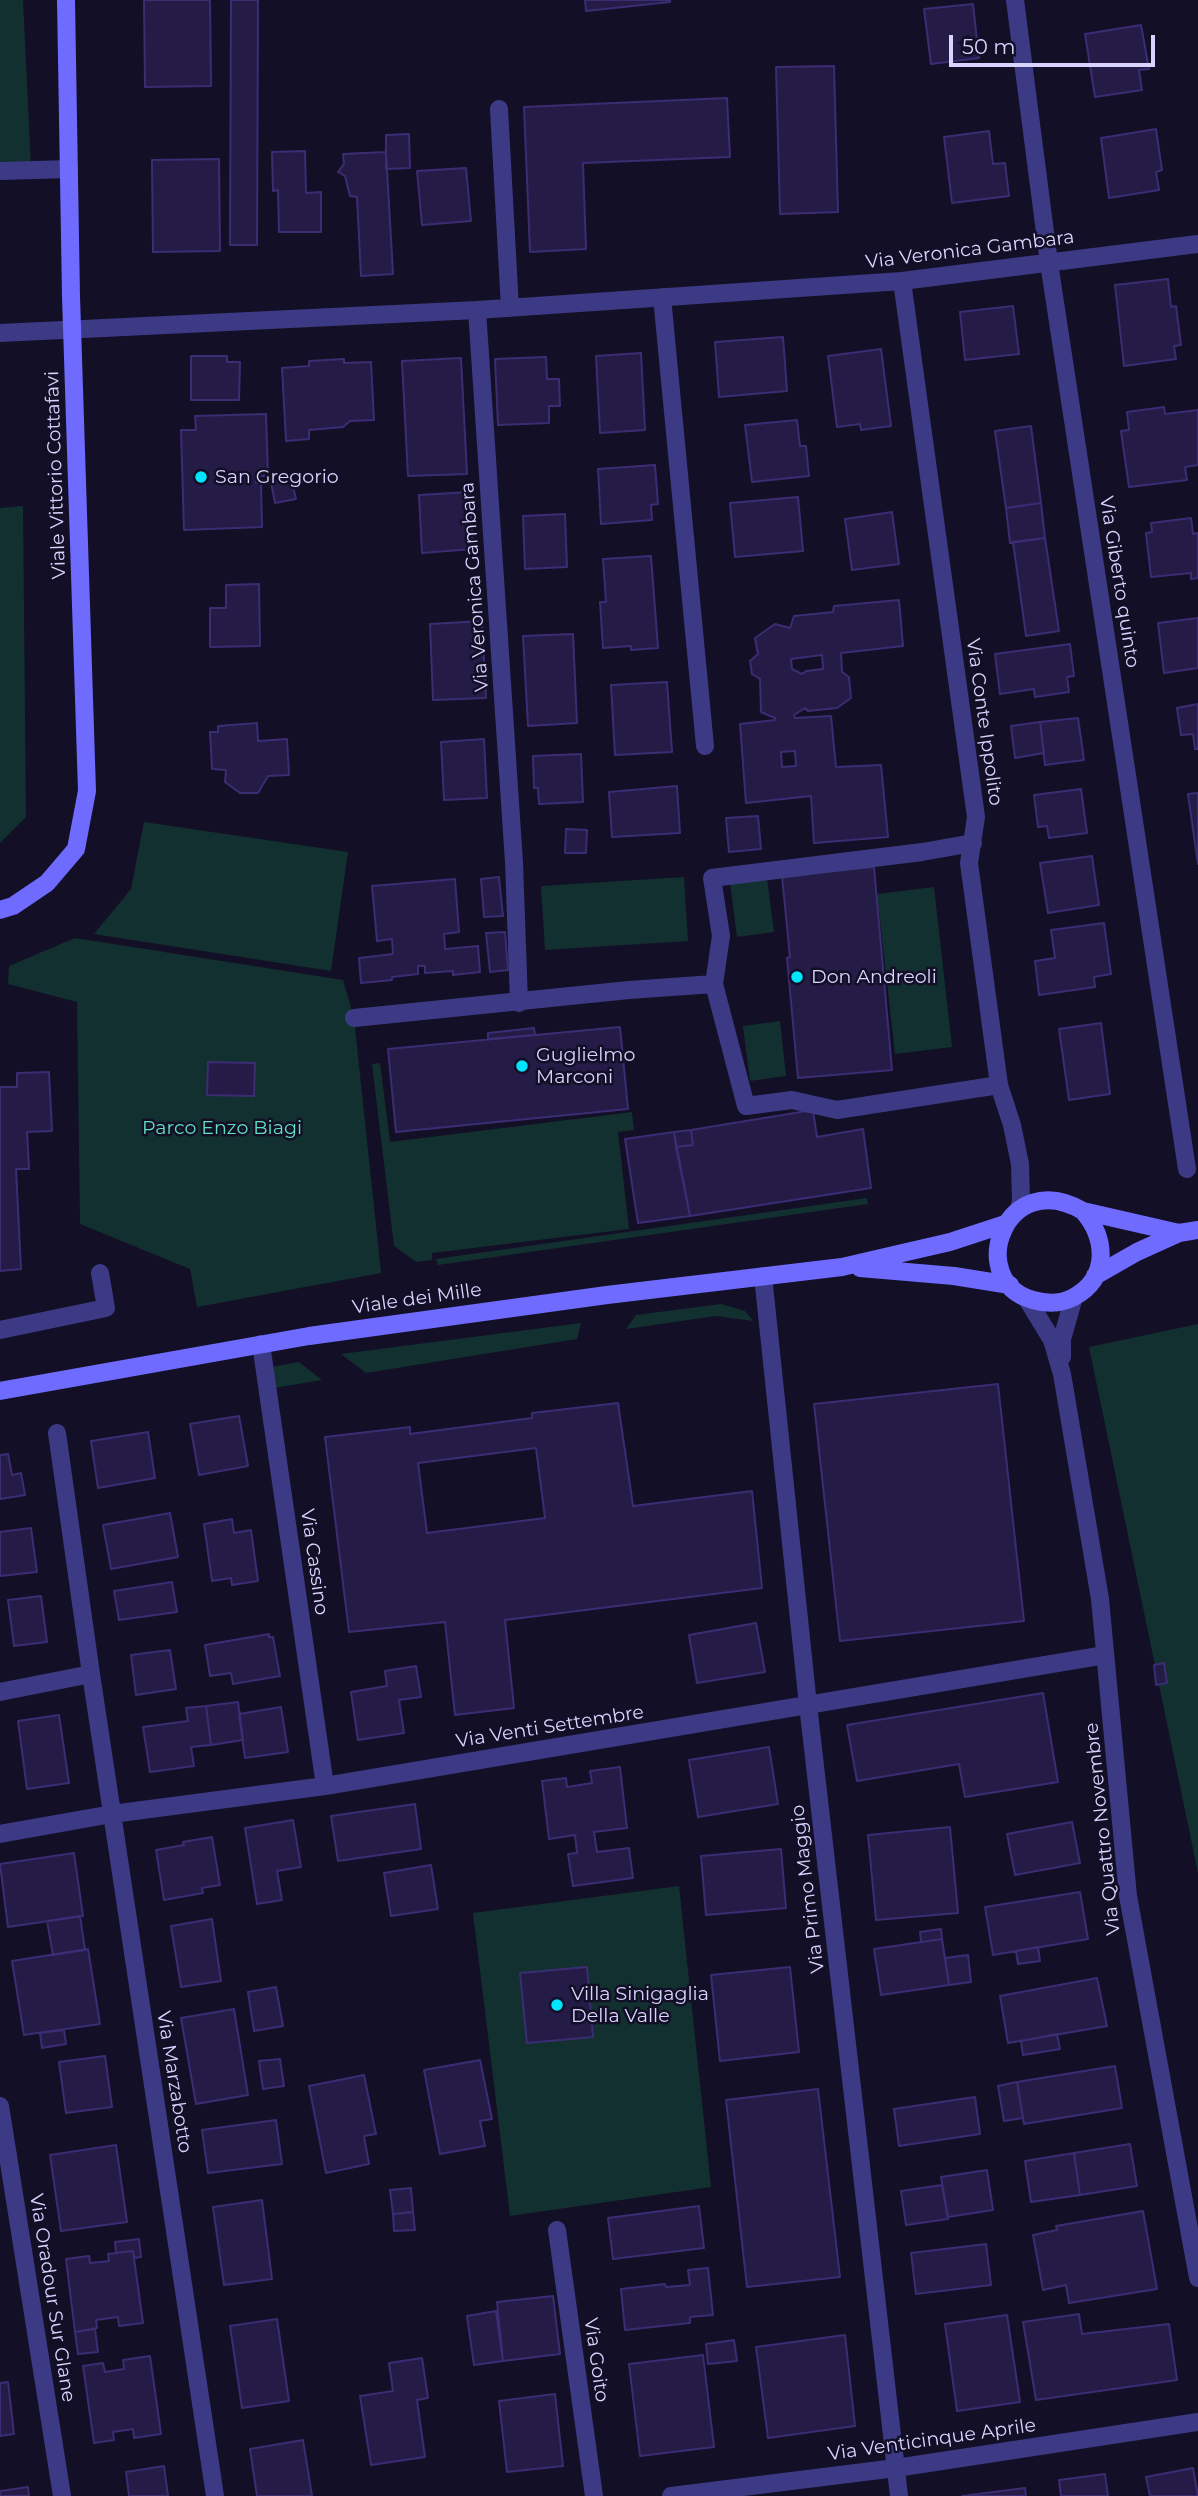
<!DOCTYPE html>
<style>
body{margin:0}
#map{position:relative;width:1198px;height:2496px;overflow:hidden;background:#130f26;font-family:Montserrat,sans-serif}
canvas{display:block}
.scale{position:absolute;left:949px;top:35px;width:206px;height:32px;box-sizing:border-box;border:4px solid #d9d4ff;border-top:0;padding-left:9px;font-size:21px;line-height:24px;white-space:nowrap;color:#d9d4ff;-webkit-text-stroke:5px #130f26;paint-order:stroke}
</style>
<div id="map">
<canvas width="1198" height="2496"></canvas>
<div class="scale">50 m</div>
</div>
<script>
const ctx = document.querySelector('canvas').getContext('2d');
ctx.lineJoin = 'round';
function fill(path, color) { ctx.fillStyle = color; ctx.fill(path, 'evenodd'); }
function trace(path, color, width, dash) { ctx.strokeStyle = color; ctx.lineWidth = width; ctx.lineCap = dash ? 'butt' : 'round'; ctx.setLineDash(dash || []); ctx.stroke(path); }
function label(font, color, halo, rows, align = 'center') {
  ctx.font = font + ' Montserrat,sans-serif'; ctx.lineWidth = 5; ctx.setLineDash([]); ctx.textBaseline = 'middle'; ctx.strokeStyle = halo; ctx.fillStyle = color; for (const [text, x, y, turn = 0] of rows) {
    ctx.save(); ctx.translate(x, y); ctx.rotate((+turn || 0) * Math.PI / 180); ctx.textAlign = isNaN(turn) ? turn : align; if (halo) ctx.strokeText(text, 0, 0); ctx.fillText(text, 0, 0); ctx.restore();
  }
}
const green = new Path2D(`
 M0 0H23L31 167 0 168Z
 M23 506 26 817 0 843V508Z
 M144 822 348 852 331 971 94 934 131 889Z
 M684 877 688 941 545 950 541 886Z
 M767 878 774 932 737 937 730 882Z
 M934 887 952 1047 895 1054 877 894Z
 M75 938 343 980 354 1018 381 1273 197 1307 190 1269 80 1224 77 1002 8 984 9 966Z
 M780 1021 786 1076 750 1081 743 1026Z
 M380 1063 390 1142 632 1112 634 1130 618 1132 629 1229 432 1253V1260L416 1262 394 1246 372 1064Z
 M867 1198 868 1204 438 1265 436 1259Z
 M721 1304 745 1311 753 1321 716 1316 626 1329 636 1315Z
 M581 1323 577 1339 366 1373 341 1354Z
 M1198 1324V1873L1089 1347Z
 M299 1362 322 1380 274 1388 271 1367Z
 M679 1886 711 2187 510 2216 473 1913Z`);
const building = new Path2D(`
 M144 0H210L211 86 145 87Z
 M231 0H258L257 245H230Z
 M585 0H670V2L586 11Z
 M973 4 979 58 931 64 924 9Z
 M1141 25 1149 69 1139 70 1142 90 1095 97 1085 34Z
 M834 66 838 212 780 214 776 67Z
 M727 98 730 157 583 163 586 249 530 252 524 107Z
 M1156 129 1162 170 1156 172 1159 190 1109 198 1101 138Z
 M989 131 993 164 1005 163 1009 196 952 203 944 137Z
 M409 134 410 168 386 169V135Z
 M305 151 306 193 321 192V232H279L278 190 273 191 272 152Z
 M386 152 393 274 361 276 357 197 350 196 345 176 338 172 344 164 343 154Z
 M219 159 220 251 153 252 152 160Z
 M466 168 471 221 422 225 417 171Z
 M1168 279 1171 307 1176 306 1181 345 1174 346 1176 359 1124 366 1115 285Z
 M1013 306 1019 354 965 360 960 312Z
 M783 337 787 391 719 397 715 342Z
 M881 349 891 426 861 430 860 424 837 427 828 356Z
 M641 353 645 430 600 433 596 356Z
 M191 356H227V362H240L239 400H191Z
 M546 357 547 379H559L560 406H549V423L498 425 495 359Z
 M461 358 467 474 408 476 402 361Z
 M344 359V363L371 362 374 420 350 421 343 427 309 430V439L286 441 282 368 309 366V361Z
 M1164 407 1165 414 1198 410V465L1185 467 1187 480 1129 487 1121 431 1129 430 1127 412Z
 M266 414 268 476H255L256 483H261L262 527 184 530 181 430H196L195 416Z
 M797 420 800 446H806L809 476 752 482 745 425Z
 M1031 426 1041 503 1006 508 995 431Z
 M655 465 658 504 651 505 652 520 601 524 598 469Z
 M291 478 296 499 275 503 271 482Z
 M470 492 473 549 422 553 419 495Z
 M798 497 803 551 735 557 730 503Z
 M1041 503 1045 538 1010 543 1006 508Z
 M892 512 899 564 852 570 845 519Z
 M565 514 567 567 525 569 523 516Z
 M1191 518 1193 534 1198 533V578L1191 579V573L1151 577 1146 533 1152 532 1151 523Z
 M1045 538 1059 631 1026 636 1013 542Z
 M651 556 658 648 631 650V646L603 648 600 602H606L603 559Z
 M259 584 260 646 210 647V608H226V585Z
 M899 600 903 646 841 653 842 672 849 677 851 698 837 708 808 711 805 708 794 715 795 718 831 716 836 767 881 765 888 837 814 843 811 796 746 803 740 724 775 720V718L761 712 760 679 752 674 750 661 758 654 755 638 775 624 790 628 794 616 833 612 834 606ZM822 655 823 669 806 671 802 674 792 669 791 659ZM795 751 796 766 782 767 781 752Z
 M1198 618V668L1164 673 1158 623Z
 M482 621 486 698 433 700 430 624Z
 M573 634 577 723 528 726 523 636Z
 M1070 644 1074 676 1067 677 1069 692 1035 697 1034 689 1000 694 995 654Z
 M667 682 672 752 615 755 611 685Z
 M1198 704V749H1195L1193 734 1181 735 1177 708Z
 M1078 718 1084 760 1045 765 1040 722Z
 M1040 722 1044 753 1015 758 1011 726Z
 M257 723 258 741 287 739 289 775 268 776 258 793H240L225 782 226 770 212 769 210 732H218V726Z
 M484 739 487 798 444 800 441 742Z
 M581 754 583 802 539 804 538 788H534L533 756Z
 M677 786 680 833 612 837 609 792Z
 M1081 789 1087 833 1049 838 1047 826 1038 827 1034 795Z
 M1198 793V864L1188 794Z
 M758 816 761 849 729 852 726 818Z
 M566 829 587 830 586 853H565Z
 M1092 856 1099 905 1048 913 1040 863Z
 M874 867 892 1070 798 1078 787 958 790 957 782 876Z
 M499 877 503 916 484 917 481 879Z
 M455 879 459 932 444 934 445 949 478 946 480 972 453 975V971L425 973V966H418V974L392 977V980L361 983 359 958 393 954 392 939 377 941 372 886Z
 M1104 923 1111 974 1094 977 1095 987 1039 995 1035 961 1055 958 1051 930Z
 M505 932 508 970 490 972 486 933Z
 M1101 1023 1110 1094 1069 1100 1059 1029Z
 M620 1027 628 1109 396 1132 388 1049Z
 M534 1028 535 1035 488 1039V1033Z
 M208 1062 255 1063 254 1096 207 1095Z
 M49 1072 52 1131 27 1132 29 1169H16L21 1269 0 1271V1087H17V1073Z
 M813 1110 817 1137 863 1129 871 1188 690 1216 676 1147 693 1145 691 1130Z
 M691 1130 693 1145 676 1147 674 1132Z
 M674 1132 690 1216 638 1223 625 1139Z
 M998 1384 1024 1621 840 1641 814 1404Z
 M618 1403 633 1506 752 1491 762 1588 505 1620 514 1708 455 1715 445 1622 349 1632 325 1437 410 1427V1434L532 1418V1413ZM536 1448 545 1518 427 1533 418 1463Z
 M239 1416 248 1466 199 1475 190 1424Z
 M148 1432 155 1478 98 1488 91 1441Z
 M8 1454 12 1475 21 1473 25 1495 0 1499V1455Z
 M170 1513 178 1557 111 1569 103 1525Z
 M232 1519 234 1533 251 1530 258 1581 232 1585 231 1578 212 1581 204 1524Z
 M31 1528 37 1572 0 1576V1532Z
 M172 1582 177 1612 119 1620 114 1591Z
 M41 1596 47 1642 14 1646 8 1600Z
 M756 1623 765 1672 697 1683 689 1635Z
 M269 1634V1637H273L280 1676 233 1684 231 1673 210 1676 205 1645Z
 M170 1650 176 1689 136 1695 131 1655Z
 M1164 1663 1167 1683 1156 1685 1154 1665Z
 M416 1666 421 1697 399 1700 404 1733 358 1740 351 1692 387 1686 385 1671Z
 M1043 1693 1058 1782 965 1797 959 1764 857 1781 847 1725Z
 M238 1702 243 1740 211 1745 206 1706Z
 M206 1706 211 1745 191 1747 194 1766 150 1772 143 1727 188 1721 186 1708Z
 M281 1707 288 1752 245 1758 239 1714Z
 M59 1715 69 1783 27 1789 18 1721Z
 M769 1747 778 1804 698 1817 689 1760Z
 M620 1767 627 1828 594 1832 597 1852 629 1848 633 1878 573 1886 568 1854 577 1853 575 1835 549 1839 542 1781 566 1778 567 1787 592 1783 590 1771Z
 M415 1804 421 1849 338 1861 331 1816Z
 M293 1820 301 1867 277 1871 282 1900 257 1904 245 1828Z
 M1072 1822 1080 1863 1015 1875 1007 1834Z
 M950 1827 958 1913 876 1920 868 1835Z
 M212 1837 220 1885 202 1888 203 1893 164 1900 156 1850 184 1845 183 1842Z
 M781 1849 786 1908 706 1915 701 1856Z
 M74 1853 83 1916 8 1927 0 1864Z
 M431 1865 438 1909 391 1916 384 1873Z
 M1080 1892 1088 1939 993 1955 985 1907Z
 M80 1916 85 1950 53 1955 47 1921Z
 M212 1919 221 1981 181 1987 171 1926Z
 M941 1929 942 1939 921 1942 920 1932Z
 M942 1939 949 1985 881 1995 874 1949Z
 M1038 1947 1040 1961 1018 1964 1016 1951Z
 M88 1949 100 2024 24 2035 12 1961Z
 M968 1955 971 1982 949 1985 945 1958Z
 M587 1967 593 2037 527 2043 520 1973Z
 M790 1967 799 2052 720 2061 711 1975Z
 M1097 1978 1107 2026 1008 2043 1000 1996Z
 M276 1987 283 2026 254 2031 248 1992Z
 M234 2009 248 2095 196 2104 181 2018Z
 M64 2030 66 2044 42 2048 40 2033Z
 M1057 2034 1060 2049 1023 2055 1021 2041Z
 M105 2056 112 2107 66 2113 59 2062Z
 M280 2059 284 2086 263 2089 259 2061Z
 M480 2060 492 2119 480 2121 485 2146 440 2154 424 2070Z
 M1115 2066 1122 2108 1024 2124 1017 2082Z
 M364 2075 376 2134 364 2136 369 2164 326 2173 309 2086Z
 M1017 2082 1023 2118 1004 2121 998 2086Z
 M818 2089 840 2277 747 2287 726 2100Z
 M975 2097 980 2134 899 2146 894 2109Z
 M276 2120 282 2164 208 2173 202 2130Z
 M1130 2144 1137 2186 1080 2195 1074 2153Z
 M116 2145 127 2222 61 2231 50 2155Z
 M1074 2153 1080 2195 1031 2202 1025 2161Z
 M987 2170 993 2210 948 2217 941 2177Z
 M942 2185 948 2219 906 2225 901 2191Z
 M411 2188 413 2212 393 2214 390 2190Z
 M262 2200 272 2279 224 2285 213 2207Z
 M699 2206 704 2248 613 2259 608 2218Z
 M1143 2211 1157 2289 1069 2303 1066 2285 1043 2290 1033 2235 1057 2230 1056 2226Z
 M413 2212 415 2230 394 2231 393 2214Z
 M139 2239 141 2257 134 2258 133 2251 116 2253 115 2242Z
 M986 2244 991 2285 916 2294 911 2253Z
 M133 2251 143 2323 119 2326 118 2317 96 2320 97 2328 75 2332 66 2259 89 2256 90 2263 109 2261 108 2254Z
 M708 2268 713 2315 690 2317V2323L625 2330 621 2289 665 2284 666 2287 690 2285 688 2270Z
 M553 2296 560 2354 503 2361 497 2302Z
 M496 2311 503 2361 474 2365 467 2316Z
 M1079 2314 1082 2334 1169 2324 1177 2380 1036 2400 1023 2322Z
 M1007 2315 1020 2402 957 2411 945 2324Z
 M277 2319 289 2401 242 2408 230 2326Z
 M95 2329 98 2352 78 2354 75 2332Z
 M845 2335 855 2426 768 2438 756 2347Z
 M734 2340 737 2361 708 2364 706 2344Z
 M703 2355 714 2447 640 2456 629 2364Z
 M150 2356 161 2434 134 2438 133 2429 113 2432 114 2440 94 2443 83 2366 103 2363 105 2372 124 2369 123 2360Z
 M422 2358 428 2398 417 2400 425 2457 371 2465 360 2396 393 2391 389 2363Z
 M8 2382 14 2434 0 2436V2383Z
 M555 2394 563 2466 507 2472 499 2401Z
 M303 2440 312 2496H257L250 2449Z
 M164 2466 168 2496H129L126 2472Z
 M1193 2468 1198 2496H1150L1146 2477Z
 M1105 2474 1108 2496H1061L1059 2480Z
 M28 2487 29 2496H0V2491Z
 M1025 2488 1026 2496H962Z`);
const street = new Path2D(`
 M1015 0 1049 263 1187 1169
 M499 109 510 308
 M0 171 69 169
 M902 281 976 817 969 863 999 1085 1012 1125 1020 1164 1021 1201 1019 1209
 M662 297 705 746
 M477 310 514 862 519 1003
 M0 333 477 310 902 281 1198 244
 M714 984 721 936 712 878 922 852 973 843
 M354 1018 629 990 714 984 746 1106 792 1100 837 1110 999 1085
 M763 1276 808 1705 899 2496
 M1027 1299 1052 1340 1062 1374 1100 1599 1128 1896 1198 2278
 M0 1330 106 1308 100 1273
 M261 1344 325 1786
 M1062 1357V1339L1074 1297
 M57 1433 91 1674 215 2496
 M0 1692 91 1674
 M0 1834 112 1814 325 1786 1105 1655
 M0 2106 62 2496
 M557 2230 594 2496
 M671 2496 896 2468 1198 2422`);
const secondary = new Path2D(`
 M0 910 13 906 47 883 76 849 87 791 71 296 66 0
 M1083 1211C1106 1238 1110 1277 1074 1297 1061 1304 1047 1304 1033 1300 964 1281 1005 1165 1083 1211L1179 1233 1198 1230
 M860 1268 954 1276 1010 1285
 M1095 1276 1137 1252 1179 1233
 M0 1391 309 1336 607 1295 842 1267 950 1242 1005 1224`);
const markers = [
 [201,477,7,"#00e5ff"],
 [797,977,7,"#00e5ff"],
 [522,1066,7,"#00e5ff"],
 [557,2005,7,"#00e5ff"]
];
const streetNames = [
 ["Via Veronica Gambara",970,250,-7],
 ["Viale Vittorio Cottafavi",56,475,-92],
 ["Via Giberto quinto",1119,582,81],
 ["Via Veronica Gambara",475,587,-94],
 ["Via Conte Ippolito",984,722,82],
 ["Viale dei Mille",417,1299,-8],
 ["Via Cassino",314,1562,82],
 ["Via Venti Settembre",550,1727,-9],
 ["Via Quattro Novembre",1103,1829,-96],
 ["Via Primo Maggio",808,1889,-97],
 ["Via Marzabotto",174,2082,81],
 ["Via Oradour Sur Glane",52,2298,81],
 ["Via Goito",596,2360,82],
 ["Via Venticinque Aprile",932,2440,-8]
];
const poiNames = [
 ["San Gregorio",215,477],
 ["Don Andreoli",811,977],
 ["Guglielmo",536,1055],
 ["Marconi",536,1077],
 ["Villa Sinigaglia",571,1994],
 ["Della Valle",571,2016]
];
const parkNames = [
 ["Parco Enzo Biagi",222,1128]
];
fill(green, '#12302f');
fill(building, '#241b47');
trace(building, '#3b2d73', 2);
trace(street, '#3d3a85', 18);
trace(secondary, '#6f6bff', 18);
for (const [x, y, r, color] of markers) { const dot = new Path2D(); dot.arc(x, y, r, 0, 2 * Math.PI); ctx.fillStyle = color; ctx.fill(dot); trace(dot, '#130f26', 2.5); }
label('19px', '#d9d4ff', '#130f26', streetNames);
label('19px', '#d9d4ff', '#130f26', poiNames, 'left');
label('19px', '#5fe0c0', '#130f26', parkNames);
</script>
